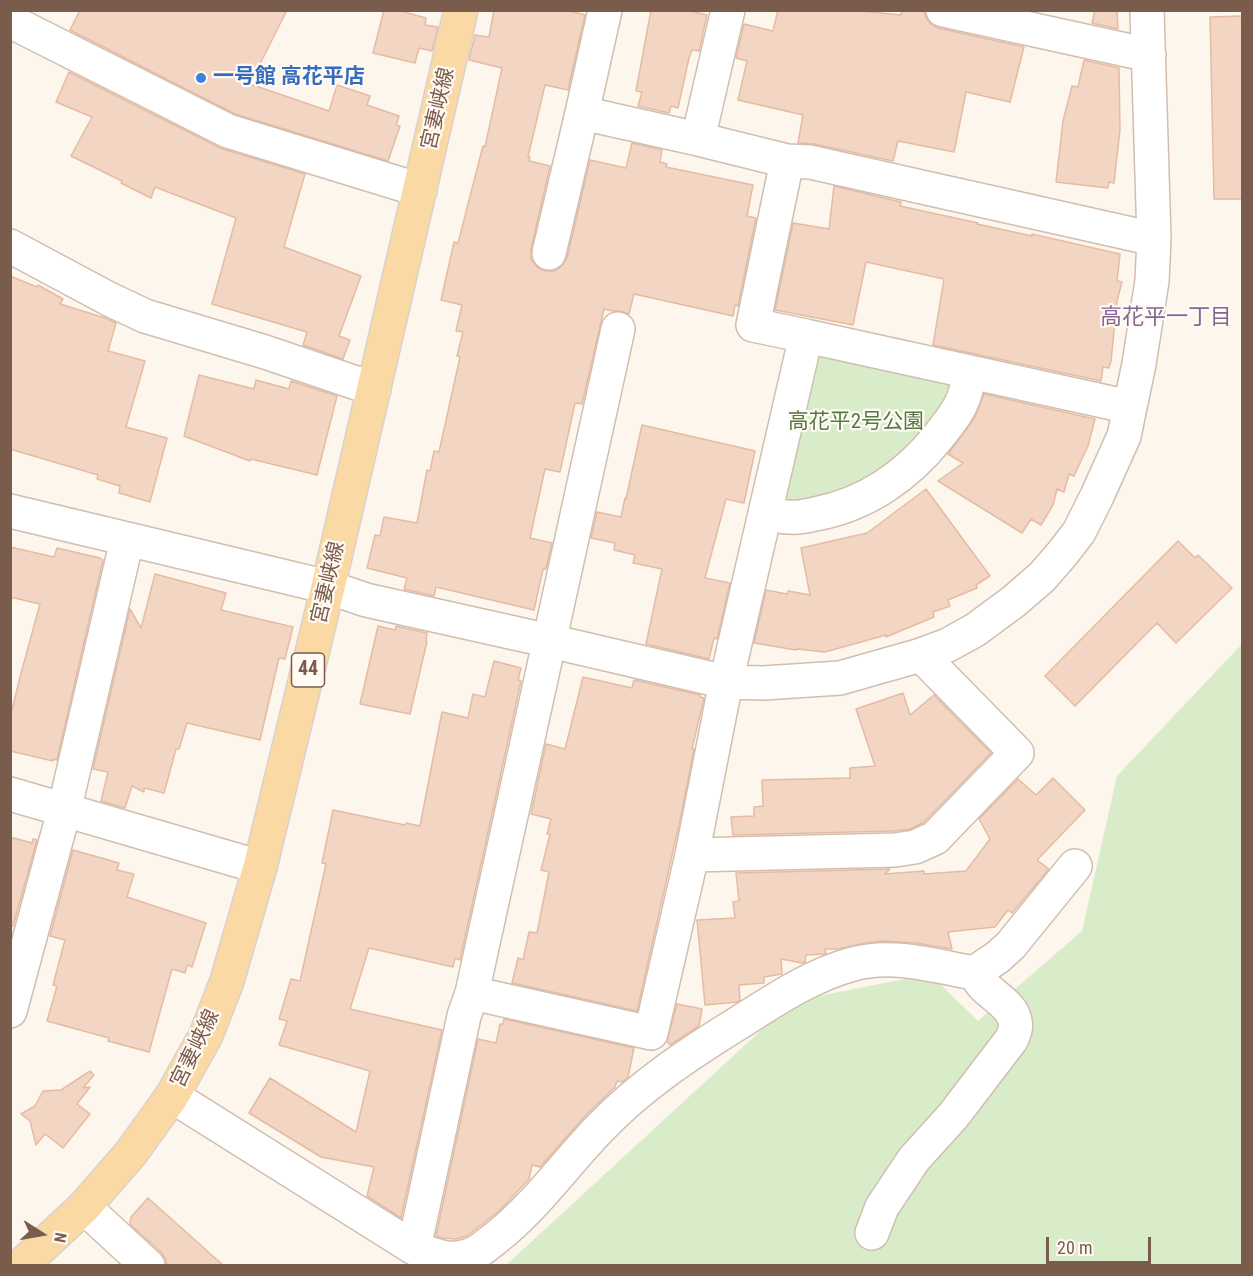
<!DOCTYPE html>
<meta charset="utf-8">
<style>
body{margin:0}
#map{position:relative;width:1253px;height:1276px;overflow:hidden;background:#fdf6ec;font-family:"Roboto Condensed",sans-serif}
canvas{display:block}
.frame{position:absolute;inset:0;border:12px solid #7a5c4d;pointer-events:none}
.north{position:absolute;left:12px;top:1204px;width:60px;height:60px;-webkit-text-stroke:4px #fffaf3;paint-order:stroke;rotate:101deg;font-size:16px;font-weight:700;line-height:24px;text-align:center;color:#7a5c4d}
.north::after{content:'';display:block;margin:auto;width:21px;height:27px;background:#7a5c4d;clip-path:polygon(50% 0,100% 100%,50% 72%,0 100%)}
.scale{position:absolute;left:1046px;top:1237px;width:105px;height:27px;box-sizing:border-box;border:3px solid #7a5c4d;border-top:0;padding-left:8px;font-size:18px;line-height:21px;white-space:nowrap;color:#7a5c4d;-webkit-text-stroke:4px #fffaf3;paint-order:stroke}
</style>
<div id="map">
<canvas width="1253" height="1276"></canvas>
<div class="frame"></div>
<div class="north">N</div>
<div class="scale">20 m</div>
</div>
<script>
const ctx = document.querySelector('canvas').getContext('2d');
ctx.lineJoin = 'round';
function fill(path, color) { ctx.fillStyle = color; ctx.fill(path, 'evenodd'); }
function trace(path, color, width, dash) { ctx.strokeStyle = color; ctx.lineWidth = width; ctx.lineCap = dash ? 'butt' : 'round'; ctx.setLineDash(dash || []); ctx.stroke(path); }
function label(font, color, halo, rows, align = 'center') {
  ctx.font = font + ' "Roboto Condensed","Noto Sans JP",sans-serif'; ctx.lineWidth = 4.5; ctx.setLineDash([]); ctx.textBaseline = 'middle'; ctx.strokeStyle = halo; ctx.fillStyle = color; for (const [text, x, y, turn = 0] of rows) {
    ctx.save(); ctx.translate(x, y); ctx.rotate((+turn || 0) * Math.PI / 180); ctx.textAlign = isNaN(turn) ? turn : align; if (halo) ctx.strokeText(text, 0, 0); ctx.fillText(text, 0, 0); ctx.restore();
  }
}
const green = new Path2D(`
 M822 356 950 382 952 400 942 416 875 480 789 507 780 498 809 365Z
 M1242 644V1265L505 1266 793 1001 930 974 978 1021 1082 931 1117 776Z`);
const building = new Path2D(`
 M80 10H287L250 84 329 111 337 85 370 96 367 105 399 116 396 125 400 126 388 161 235 114 70 30Z
 M384 10H397L426 18 425 25 438 27 432 51 419 48 415 63 373 53Z
 M494 10H566L585 15 568 90 545 85 528 157H530L529 161 550 166 531 249V259L537 267 545 271H555L563 265 567 258 590 160 626 168 632 143 662 150 660 162 667 164 666 167 753 185 747 216 756 218 738 306 735 305 733 316 634 294 629 314 621 311H613L604 309 582 404 575 403 560 472 545 469 530 538 552 543 546 569H543L534 610 436 587 434 596 404 589 407 578 367 568 375 535 380 536 384 517 417 523 427 470 430 471 434 451 439 452 460 357 457 356 463 332 456 331 462 305 441 300 454 242 458 243 483 146 485 147 502 68 469 60 475 35 489 37Z
 M651 10H687L707 15 699 51 692 50 689 58 678 108 671 106 669 113 638 106 642 92 636 91Z
 M778 10H851L901 15 902 10H925V16L930 23 938 28 1024 47 1010 102 966 92 954 152 898 141 893 161 814 144 798 143 803 115 738 100 747 61 736 58 744 24 773 31Z
 M1095 10H1117L1118 29 1092 23Z
 M1242 16V199H1214L1210 17Z
 M1084 60 1119 68 1120 130 1114 183 1109 182 1108 188 1056 182 1063 121 1072 86 1078 87Z
 M69 72 220 148 305 174 284 247 361 276 339 336 350 340 343 359 303 345 307 332 212 304 236 218 155 187 151 198 121 183 122 181 71 156 92 117 56 102Z
 M834 186 901 202 900 206 978 223 977 224 1032 236V234L1120 254 1117 281 1122 282 1117 301 1111 361 1109 368 1103 367 1101 381 933 345 944 279 866 262 853 325 775 310 793 223 829 229Z
 M10 276 37 287 38 285 63 299 60 304 105 318 116 323 108 351 145 361 126 427 167 438 150 502 119 493 120 486 97 479 98 475 10 449Z
 M199 375 254 389 256 380 289 389 291 381 337 396 317 475 251 459 250 461 184 436Z
 M984 394 1095 419 1088 446 1074 476 1069 474 1064 492 1057 489 1053 505 1041 525 1031 519 1022 533 938 481 963 463 948 454 974 419Z
 M642 425 755 451 744 503 726 499 705 578 730 583 717 639 714 638 709 659 646 644 662 569 633 563 635 555 614 550 615 543 591 538 597 512 621 517 625 498 626 499Z
 M926 489 990 576 976 585 977 588 948 600 950 606 933 612 934 617 886 637V635L825 652 797 649 796 650 754 643 766 590 787 594 788 591 810 595 801 548 867 533Z
 M1178 541 1195 558 1198 555 1232 588 1176 643 1157 623 1075 706 1045 676Z
 M10 547 54 557 57 548 100 558 103 560 57 760 53 759V761L10 751V718L20 677 40 604 10 597Z
 M155 574 226 593 221 610 293 627 285 659 279 658 260 740 187 723 179 749H176L164 793 144 788V792L132 786 125 808 101 801 108 772 93 769 130 609 141 628Z
 M378 626 395 630 396 626 427 633 426 642H427L410 714 360 704Z
 M494 661 521 668 518 680 521 681 460 960 455 958 453 967 369 948 350 1009 442 1030 401 1218 367 1196 374 1167 321 1157 249 1113 270 1078 356 1132 370 1071 279 1045 287 1021 279 1019 291 979 300 981 326 864 322 863 333 810 405 825 406 823 420 826 442 712 468 718 473 694 485 697Z
 M583 677 632 688 634 680 700 695V697L704 698 692 749H694L682 811 637 1011 512 983 518 958 523 960 529 932 537 933 549 872 541 870 550 834H547L551 819 531 814 546 744 565 749Z
 M903 693 910 715 934 695 991 753 924 822 910 829 893 831 733 835 731 817 754 816V807L763 806 762 780 850 778V768L875 766 856 709Z
 M1053 778 1085 810 1037 860 1049 869 1012 913 1008 910 995 927 948 932 952 949 916 943 882 941 865 943 838 949H825L826 953 824 954 806 955 805 962 802 963 781 959 782 974 764 977V983L739 985 740 1000 737 1002 705 1005 697 920 735 918 733 902 739 901 736 873 890 869 885 874 924 871V874L966 871 990 839 979 819 1018 779 1036 795Z
 M10 837 32 843 33 839 37 840 13 926H10Z
 M73 850 119 863 117 870 134 874 127 897 206 923 192 967 187 965 185 973 172 969 149 1052 108 1041 109 1038 47 1021 57 986 53 985 65 940 50 936Z
 M677 1004 702 1009 699 1026 670 1045 667 1041Z
 M504 1019 634 1048 628 1077 622 1082 617 1081 615 1087 586 1115 540 1167 532 1165 529 1179 499 1211 467 1236 456 1239 442 1238 436 1236 478 1039 496 1043 500 1024H503Z
 M90 1071 94 1075 83 1088 90 1087 77 1104 90 1114 63 1148 45 1134 36 1145 30 1121 21 1114 35 1106 43 1091 61 1090Z
 M148 1198 224 1266H167L166 1260 161 1252 130 1224 131 1217Z`);
const minor = new Path2D(`
 M728 10 698 139 787 161 810 162 1154 239
 M943 10 1149 55
 M10 21 228 131 420 190
 M582 113 605 10
 M787 161 753 325 806 336
 M10 246 109 299 145 316 265 352 374 389
 M549 253 582 113 698 139
 M10 511 328 587 366 600 550 641 726 682 763 683 840 678 921 655 948 645 975 630 1013 602 1042 577 1062 554 1079 532 1097 496 1124 436 1139 364 1152 281 1154 239 1147 10
 M765 513C772 514 780 517 788 517 796 518 807 516 815 514 865 505 907 476 938 437 947 425 958 413 963 399 967 390 968 380 970 372
 M10 794 260 867
 M692 855 895 850 915 847 935 838 1017 753 921 655
 M472 993 651 1033 692 855 726 682 806 336 1130 407
 M10 1011 64 811 127 540
 M172 1096 414 1248 464 1016 472 993 618 329
 M84 1207 148 1266
 M872 1233 882 1207 914 1159 953 1116 1011 1040C1014 1034 1017 1028 1015 1021 1012 1005 994 997 983 985 980 982 977 977 974 973
 M414 1248C436 1256 452 1264 475 1253 483 1249 490 1242 497 1237 536 1206 565 1164 600 1128 641 1085 690 1053 740 1022 776 999 812 975 853 964 894 953 935 966 974 973L998 957 1011 945 1075 866`);
const major = new Path2D(`
 M21 1266 84 1207 131 1153 172 1096 206 1035 227 981 260 867 328 587 461 10`);
const markers = [
 [201,78,6,"#3f7fe0"]
];
const shields = [
 [308,670,33]
];
const shieldNames = [
 ["44",308,670]
];
const shopNames = [
 ["一号館 高花平店",213,78]
];
const streetNames = [
 ["宮妻峡線",439,109,-77],
 ["宮妻峡線",329,583,-77],
 ["宮妻峡線",196,1049,-64]
];
const parkNames = [
 ["高花平2号公園",856,423]
];
const neighbourhoodNames = [
 ["高花平一丁目",1166,318]
];
fill(green, '#d8ecc9');
fill(building, '#f3d5c3');
trace(building, '#e6bba3', 1.5);
trace(minor, '#d1beb0', 36);
trace(major, '#dad1cd', 36);
trace(minor, '#fff', 33);
trace(major, '#fbd9a5', 33);
for (const [x, y, r, color] of markers) { const dot = new Path2D(); dot.arc(x, y, r, 0, 2 * Math.PI); ctx.fillStyle = color; ctx.fill(dot); trace(dot, '#fffaf3', 2); }
for (const [x, y, w] of shields) { const box = new Path2D(); box.roundRect(x - w / 2, y - 17, w, 34, 4.5); ctx.fillStyle = '#fffaf3'; ctx.fill(box); trace(box, '#7a5c4d', 1.5); }
label('bold 20px', '#7a5c4d', null, shieldNames);
label('bold 21px', '#366cbe', '#fffaf3', shopNames, 'left');
label('21px', '#7a5c4d', '#fffaf3', streetNames);
label('21px', '#537a41', '#fffaf3', parkNames);
label('22px', '#846695', '#fffaf3', neighbourhoodNames);
</script>
